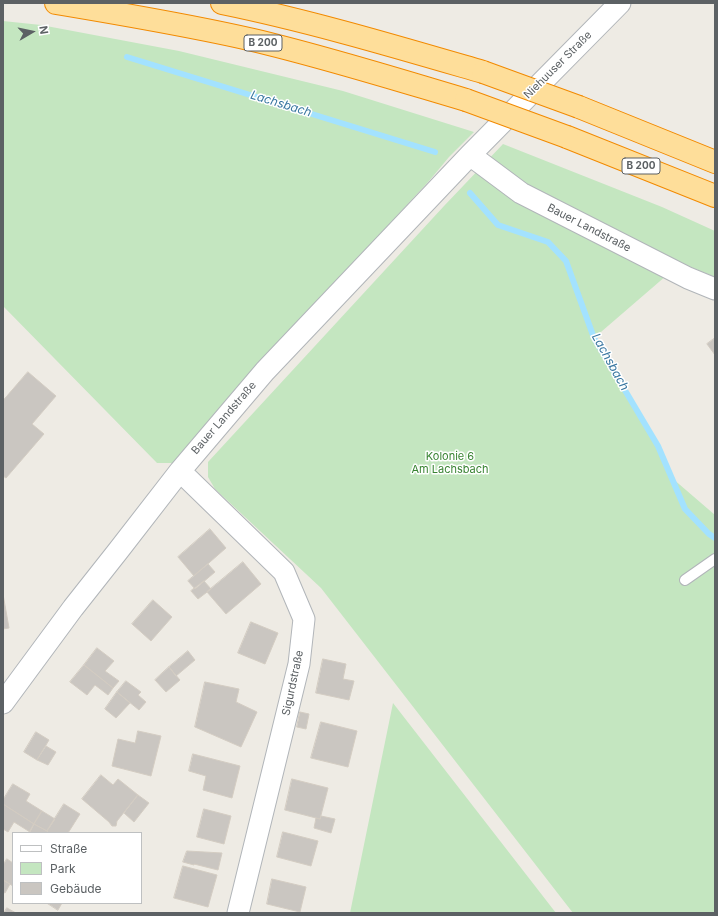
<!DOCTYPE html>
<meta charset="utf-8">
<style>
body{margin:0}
#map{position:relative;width:718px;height:916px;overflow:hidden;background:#eeebe4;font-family:Inter,sans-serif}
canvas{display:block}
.frame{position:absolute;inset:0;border:4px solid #5c6164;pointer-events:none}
.legend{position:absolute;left:12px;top:832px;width:130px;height:72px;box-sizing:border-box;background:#fff;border:1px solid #bec0c1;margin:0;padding:5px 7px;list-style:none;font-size:12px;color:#5c6164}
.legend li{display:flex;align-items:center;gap:8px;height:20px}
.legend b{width:20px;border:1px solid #bec0c1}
.north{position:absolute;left:12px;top:12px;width:40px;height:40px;-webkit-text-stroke:3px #fff;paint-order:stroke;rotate:81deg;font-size:11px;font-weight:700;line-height:16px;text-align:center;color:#5c6164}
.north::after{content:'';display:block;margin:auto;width:14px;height:18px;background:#5c6164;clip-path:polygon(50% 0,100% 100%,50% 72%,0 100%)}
</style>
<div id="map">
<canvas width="718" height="916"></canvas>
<div class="frame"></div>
<ul class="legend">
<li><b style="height:5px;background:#fff"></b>Straße</li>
<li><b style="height:11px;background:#c4e6c0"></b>Park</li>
<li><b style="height:11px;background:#cac6c1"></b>Gebäude</li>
</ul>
<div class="north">N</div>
</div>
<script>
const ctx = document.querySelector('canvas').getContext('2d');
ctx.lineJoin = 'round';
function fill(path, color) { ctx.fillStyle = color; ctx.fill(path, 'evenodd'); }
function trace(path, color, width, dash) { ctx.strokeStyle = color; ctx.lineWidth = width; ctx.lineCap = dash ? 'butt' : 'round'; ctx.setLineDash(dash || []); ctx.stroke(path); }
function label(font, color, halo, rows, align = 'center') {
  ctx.font = font + ' Inter,sans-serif'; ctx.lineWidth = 3; ctx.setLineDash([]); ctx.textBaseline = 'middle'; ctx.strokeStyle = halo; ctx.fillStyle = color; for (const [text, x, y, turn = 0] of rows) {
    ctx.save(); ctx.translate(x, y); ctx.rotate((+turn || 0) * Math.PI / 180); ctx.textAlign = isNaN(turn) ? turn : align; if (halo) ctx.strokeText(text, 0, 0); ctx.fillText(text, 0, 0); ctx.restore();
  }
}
const green = new Path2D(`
 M3 21 41 25 179 51 343 91 474 132 449 157 429 181 260 364 173 463H157L3 306Z
 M503 144 662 207 715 231V277L681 263 594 338 658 446 672 478 715 515V913H573L321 588 215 489 208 477V462L444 206Z
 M393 703 556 913H350Z`);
const stream = new Path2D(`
 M127 57 435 152
 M470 193 498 225 548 242 566 261 594 338 658 446 685 509 709 534 715 538`);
const building = new Path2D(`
 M715 338V355L707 344Z
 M28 372 56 396 32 424 44 434 6 478 3 476V398L4 399Z
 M210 529 226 548 194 576 178 557Z
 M243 562 261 584 226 614 207 592Z
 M208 564 215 572 195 589 188 581Z
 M204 581 211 589 198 599 191 591Z
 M3 594 9 628 3 629Z
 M153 600 172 617 151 641 132 624Z
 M251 622 278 633 265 664 238 653Z
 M97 648 114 661 105 671 119 681 113 688 84 665Z
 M188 651 195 660 176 676 169 667Z
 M323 659 346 664 343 679 354 681 349 700 316 693Z
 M84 665 113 688 108 695 95 685 87 695 70 682Z
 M169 667 180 680 166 692 155 680Z
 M126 681 141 692 138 695 146 702 139 710 117 692Z
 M205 682 239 689 236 702 257 712 241 747 195 727Z
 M117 692 130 703 116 718 105 709Z
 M300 712 309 714 306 729 297 727Z
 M321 722 357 731 348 767 311 758Z
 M138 731 161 736 151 776 112 766 118 739 135 743Z
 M36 732 49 740 37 760 24 752Z
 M46 746 56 752 48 765 37 760Z
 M193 754 240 766 232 798 203 790 206 776 189 771Z
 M101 775 113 785 118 779 138 795 117 821 116 826H112L109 822 82 799Z
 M292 779 328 788 320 819 285 810Z
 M13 784 30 794 26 801 42 811 34 824 3 804V800Z
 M138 795 149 803 134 822 124 813Z
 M3 804 34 824 30 832 14 822 8 832 3 829Z
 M64 804 80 814 68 833H49L47 831Z
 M204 809 231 816 224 844 197 837Z
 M42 811 55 819 47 831 34 824Z
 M321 816 335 819 331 833 314 828 316 818 320 819Z
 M34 824 47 831 49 833H29Z
 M283 832 318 841 311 866 277 857Z
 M187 851 222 853 218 870 194 864V865L183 862Z
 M7 859 13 863V886L3 880V865Z
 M183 866 217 875 208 907 174 898Z
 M272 879 306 887 300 912 267 904Z
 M3 880 10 884 5 893 3 892Z
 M47 903H62L58 910Z
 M7 908 16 913H4Z`);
const service = new Path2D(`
 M685 580 715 559`);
const minor = new Path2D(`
 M470 155 521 193 688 278 715 289
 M180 471 284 572 304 619 299 664 238 913
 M3 703 73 608 118 551 180 471 265 371 470 155 620 3`);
const trunk = new Path2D(`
 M56 3C122 14 188 25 253 40 325 57 395 79 466 100
 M222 3C310 21 397 47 483 72
 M579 107 715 162
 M567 137 715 196`);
const trunkBridge = new Path2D(`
 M483 72 579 107
 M466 100 567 137`);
const shields = [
 [263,43,38],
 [641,166,38]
];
const shieldNames = [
 ["B 200",263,43],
 ["B 200",641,166]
];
const streetNames = [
 ["Niehuuser Straße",558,65,-45],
 ["Bauer Landstraße",589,228,27],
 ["Bauer Landstraße",224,418,-49],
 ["Sigurdstraße",293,683,-78]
];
const parkNames = [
 ["Kolonie 6",450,457],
 ["Am Lachsbach",450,470]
];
const waterNames = [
 ["Lachsbach",281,104,17],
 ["Lachsbach",610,362,61]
];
fill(green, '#c4e6c0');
trace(stream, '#a3e2ff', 6);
fill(building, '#cac6c1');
trace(building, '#d3ccc2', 1);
trace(service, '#b1b5b9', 12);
trace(minor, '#b1b5b9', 23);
trace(trunk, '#f28a00', 24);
trace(service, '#fff', 10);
trace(minor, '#fff', 21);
trace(trunk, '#fede9a', 22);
trace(trunkBridge, '#f28a00', 24, []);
trace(trunkBridge, '#fede9a', 22);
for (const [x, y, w] of shields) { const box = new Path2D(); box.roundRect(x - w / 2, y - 8, w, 16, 3); ctx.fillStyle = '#fff'; ctx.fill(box); trace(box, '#5c6164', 1); }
label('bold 10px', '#5c6164', null, shieldNames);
label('11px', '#5c6164', '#fff', streetNames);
label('11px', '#398433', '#fff', parkNames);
label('italic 12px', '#3977a1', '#fff', waterNames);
</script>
